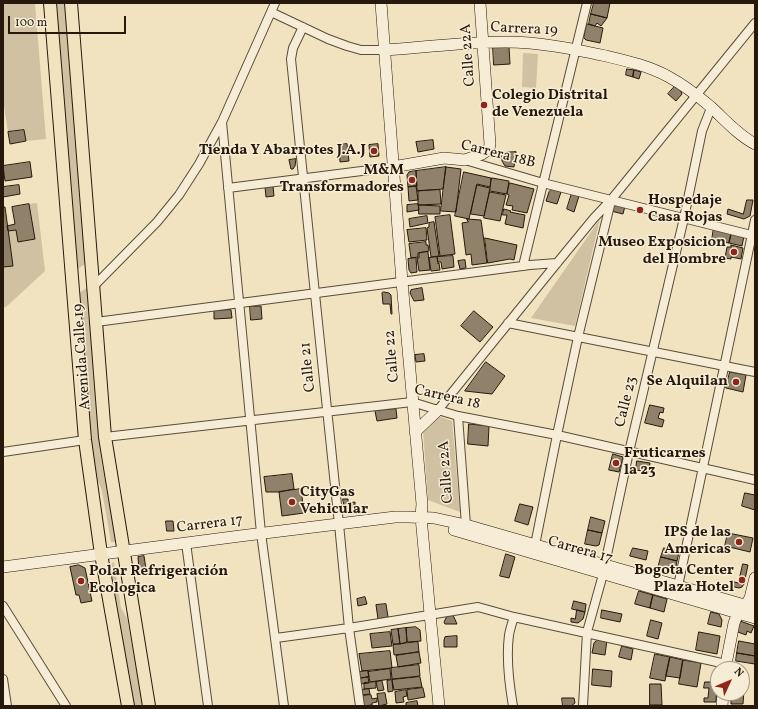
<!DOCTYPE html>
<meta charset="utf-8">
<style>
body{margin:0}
#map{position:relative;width:758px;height:709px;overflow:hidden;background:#f2e3c0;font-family:Vollkorn,serif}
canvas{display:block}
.frame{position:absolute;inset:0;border:4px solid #26190c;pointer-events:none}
.north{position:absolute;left:710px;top:661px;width:40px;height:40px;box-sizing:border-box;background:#f7edd6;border:1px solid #a39885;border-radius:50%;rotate:46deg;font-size:11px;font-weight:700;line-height:16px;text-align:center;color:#26190c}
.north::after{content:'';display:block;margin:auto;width:14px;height:18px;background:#8f2418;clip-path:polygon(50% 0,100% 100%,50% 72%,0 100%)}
.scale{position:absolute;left:8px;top:16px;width:118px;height:18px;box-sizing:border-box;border:2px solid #26190c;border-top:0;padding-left:5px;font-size:12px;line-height:14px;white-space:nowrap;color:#26190c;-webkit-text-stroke:3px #f7edd6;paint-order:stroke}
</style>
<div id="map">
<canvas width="758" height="709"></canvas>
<div class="frame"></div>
<div class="north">N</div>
<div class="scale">100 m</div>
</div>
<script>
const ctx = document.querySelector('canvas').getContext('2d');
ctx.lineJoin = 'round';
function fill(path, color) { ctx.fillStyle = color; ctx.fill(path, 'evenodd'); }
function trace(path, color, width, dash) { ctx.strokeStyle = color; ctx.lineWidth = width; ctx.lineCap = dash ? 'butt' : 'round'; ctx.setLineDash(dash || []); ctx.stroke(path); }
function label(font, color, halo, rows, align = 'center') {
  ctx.font = font + ' Vollkorn,serif'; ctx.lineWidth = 3; ctx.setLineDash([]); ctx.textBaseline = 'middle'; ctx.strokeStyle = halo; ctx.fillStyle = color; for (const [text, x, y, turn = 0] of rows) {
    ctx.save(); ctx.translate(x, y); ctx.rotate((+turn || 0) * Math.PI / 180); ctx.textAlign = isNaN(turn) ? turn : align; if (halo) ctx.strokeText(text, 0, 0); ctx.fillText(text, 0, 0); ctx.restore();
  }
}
const green = new Path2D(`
 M3 3H35L46 139 26 141 24 130 8 132 3 100Z
 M56 3H65L85 264 76 270Z
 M523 53 538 54 536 88 522 87Z
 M37 203 45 271 6 307H3V267L13 266 8 231 16 230 18 242 35 239 29 204Z
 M600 219 575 326 531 318Z
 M88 287 96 401 101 458 116 542H111L102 491 95 473 89 423 79 293Z
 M438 416 452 421 460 512 428 500 423 430Z
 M114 562 121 608 127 618 143 706H133L109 564Z`);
const building = new Path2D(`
 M594 3H610L607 18 591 14Z
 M591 14 607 18 601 26 597 23 595 26 589 24Z
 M587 24 603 28 600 43 586 40 584 38Z
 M493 47H509L510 64 494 65Z
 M627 69 634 70 633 77 626 75Z
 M634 70 641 72 639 79 633 77Z
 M676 85 680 89 682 94 676 101 668 94Z
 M24 130 26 141 10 144 8 132Z
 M433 140 434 149 418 152 416 142Z
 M347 144 349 161 340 162 339 145Z
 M378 144 379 156 370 157 369 145Z
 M516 152 514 167 505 166 502 161 501 153Z
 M296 159 295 166 293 169H291L289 160Z
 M30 162 32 177 5 181 3 166Z
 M446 167 443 189 417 191 416 171Z
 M446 167 461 169 456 212 441 211Z
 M416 171 417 186 408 187 407 175 409 172Z
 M464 172 491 178 490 187 477 184 469 219 455 216Z
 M492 178 509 181 507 194 490 191Z
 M510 183 534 189 527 213 512 210 513 206 506 205 509 195 507 194Z
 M19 185 20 194 3 197V187Z
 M477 185 490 188 484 216 471 214Z
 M273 186 274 196 266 197 265 187Z
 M416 186 418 200 409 201 408 187Z
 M552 189 561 192 557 204 546 201 549 192Z
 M440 190 441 204 418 205V191Z
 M490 192 506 195 500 221 484 218Z
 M572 193 579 196 574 212 567 209Z
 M747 200H753L750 216 744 219 727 214 728 209 743 214Z
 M613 203 625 206 623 214 611 211Z
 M29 204 35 239 18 242 16 230 8 231 7 226 15 224 12 207Z
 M418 204 419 210 407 212V205Z
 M419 205 440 206V214H419Z
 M3 207H5L13 266 3 267Z
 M504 209 511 211 510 212 525 215 523 228 505 224 507 215H503Z
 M450 215 455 254 440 256 435 217Z
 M427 216 428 223 410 227 409 219Z
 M467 219 481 220 487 263 472 265 471 254 466 255 462 223 468 222Z
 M434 222 439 256 431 257 427 228 429 227V223Z
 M714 227 732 231 729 243 712 240Z
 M426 228 427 240 409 242 407 230Z
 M732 231 744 236 742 246 729 243Z
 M485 238 517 245 514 260 510 259 488 263Z
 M426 242V245H428L429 251 418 253V257L411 258 409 244Z
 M731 245 743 248 741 259 731 257V259L725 258 727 247H731Z
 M428 252 430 270 419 271 417 258H419V253Z
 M453 256 454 267 442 269 441 262H438L437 257Z
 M437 257 438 264 439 263 440 270 431 271 429 258Z
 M416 258 417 272 411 273 409 270 408 259Z
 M465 260 466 268 460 269 458 261Z
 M422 288 424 300 414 301 410 293 411 290Z
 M384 292 389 293 391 295 392 314H391L390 304H383L382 293Z
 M250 306H261L262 319 251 320Z
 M231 310 232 318 214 319V311Z
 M474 311 493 327 480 342 461 326Z
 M424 354 425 361 416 362 415 355Z
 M486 362 505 376 492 394 465 391Z
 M730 372 746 375 743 392 726 388Z
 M650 405 664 408 663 413 660 412 658 418 664 420 662 427 645 423Z
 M396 409 397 418 377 421 375 411Z
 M469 424 489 426 488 446 468 444Z
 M613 454 623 457 619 472 609 470Z
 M637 461 650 463 649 472 636 470Z
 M292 474 294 489 279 492H266L264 477Z
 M301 489 304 513 282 516 279 492Z
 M745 493 755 495V510L742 506Z
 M343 499H348V503L355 502V507L345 509Z
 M520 504 533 507 528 525 515 521Z
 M591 517 605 521 602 533 588 530Z
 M166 521H173L174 531H167Z
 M588 530 602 533 599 545 596 546 585 544Z
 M728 533 753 538 750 552 725 546Z
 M633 548 648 551 646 560 630 556Z
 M664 548 679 552 677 561 661 557Z
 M506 554 515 557 509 578 500 576Z
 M144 556 146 569 139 570 138 557Z
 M661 557 677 561 676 567 669 572 658 568Z
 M743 564 748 565 744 584 742 587 739 588 730 586 731 581 738 583Z
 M79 565 85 568 92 601 81 603 79 595H76L70 567Z
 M639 591 653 595 650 608 635 604Z
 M653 595 667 599 664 612 650 608Z
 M365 597 367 604 358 606 357 599Z
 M574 601 586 604 585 612 572 609Z
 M386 604 388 617 378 619 376 605Z
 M577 610 585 612 583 619 578 623 571 622V618L575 619Z
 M602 610 622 614 620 622 601 618Z
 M711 612 719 614 722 620 721 627 708 624Z
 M453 615 457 624H445L444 622 447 616Z
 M651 620 662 623 658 639 647 636Z
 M740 621 754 626 751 633 747 631 746 635 735 631Z
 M416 627 420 630 421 641 407 642 406 628Z
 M406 628 407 642 400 644 398 629Z
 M398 629 400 644H393L391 630Z
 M390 632 392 646 372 648 370 634Z
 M699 632 720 636 717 654 696 650Z
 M457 636V647H444V640L445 637Z
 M598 640H607L605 655 592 653 594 643Z
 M739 641 755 644V656L737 653Z
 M418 642 419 652 394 655 393 645Z
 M622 646 633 649 631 660 619 657Z
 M390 651 392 668 362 671 359 654Z
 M419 652 421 663 398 667 396 656Z
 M737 653 755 656V664L736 661Z
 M655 654 670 657 665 681 650 678Z
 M670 657 683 660 680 678 666 676Z
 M683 660 701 663 697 687 679 684Z
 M419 665 420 676 392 679 391 668Z
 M390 669 391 679 370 682 368 672Z
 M593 669 612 671 611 687 592 685Z
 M368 671 369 677 358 678V672Z
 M742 676H745L743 704H731V693H742Z
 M368 677 369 683 361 684 360 679Z
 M420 677 422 687 394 690 392 680Z
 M392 680 393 691 388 692 387 681Z
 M382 681 384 690 378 691 376 682Z
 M376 682V688L364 689V683Z
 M705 682H717L716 702H704V698H708L709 688H704Z
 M650 684H661L662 705H650Z
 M423 688 425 697 408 700 407 690Z
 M369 689 370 694 362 695V690Z
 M406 690 407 696 403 697 404 702 396 703 395 692Z
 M385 693 387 704 379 706 377 694Z
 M371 695 372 699 377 698V702L372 703V705L363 706 362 696Z
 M562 698H574L575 703 571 706H563Z
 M417 701 418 706H406V703Z`);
const street = new Path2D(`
 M271 12 328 39 347 46 361 50H385
 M303 27 293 48 291 59 315 294 339 524 349 628 360 706
 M222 122 261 533 284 706
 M465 160 543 183 755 236
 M228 188 393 167
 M523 266 587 3
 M93 287 157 222 179 195 199 164 222 122 275 3
 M96 322 530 265 557 263
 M508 323 755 372
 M438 410 557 263 594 218 611 200 755 23
 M458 416 466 525
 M105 437 412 402 438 410 458 416 557 435 755 480
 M3 452 85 440
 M186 543 208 706
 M535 545 557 435 578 337 611 201
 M678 586 755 220
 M3 606 66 706
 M276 638 349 628 478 607 514 617 726 664
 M3 679 7 706
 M513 706C509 683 506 658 509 635 510 629 512 623 514 617
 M583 706 587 632 602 578 629 452 684 218 702 131 711 108`);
const secondary = new Path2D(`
 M381 3 402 282 422 504 421 517 430 614 439 706
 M385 50C425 47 466 42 506 42 540 42 573 49 606 56 627 61 649 66 669 77 684 85 698 96 711 107 725 120 738 135 755 144
 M393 167 444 158 465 160 482 154 489 149 490 144 480 3
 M415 432 438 410
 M454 530 755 618
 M3 567 240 536 395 517H408L434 518 466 525 755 608
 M725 669 734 623 738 613 746 605 750 598 755 578
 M722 706 723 693`);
const primary = new Path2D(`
 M50 3 85 440 101 554 128 706
 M71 3 105 437 149 706`);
const markers = [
 [484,105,4,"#8f2418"],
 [374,151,4,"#8f2418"],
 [412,180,4,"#8f2418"],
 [640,210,4,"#8f2418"],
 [734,252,4,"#8f2418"],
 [736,382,4,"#8f2418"],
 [616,463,4,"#8f2418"],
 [292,502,4,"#8f2418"],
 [739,542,4,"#8f2418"],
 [742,580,4,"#8f2418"],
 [81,581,4,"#8f2418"]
];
const streetNames = [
 ["Carrera 19",524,30,3],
 ["Calle 22A",469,55,-94],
 ["Carrera 18B",498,155,14],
 ["Calle 22",393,356,-95],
 ["Avenida Calle 19",83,357,-94],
 ["Calle 21",309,367,-96],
 ["Carrera 18",447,398,13],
 ["Calle 23",627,402,-76],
 ["Calle 22A",447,472,-94],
 ["Carrera 17",210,525,-7],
 ["Carrera 17",580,551,16]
];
const poiNames = [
 ["Colegio Distrital",492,96,"left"],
 ["de Venezuela",492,113,"left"],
 ["Tienda Y Abarrotes J.A.J",366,151],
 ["M&M",404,171],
 ["Transformadores",404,188],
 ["Hospedaje",648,201,"left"],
 ["Casa Rojas",648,218,"left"],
 ["Museo Exposicion",726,243],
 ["del Hombre",726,260],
 ["Se Alquilan",728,382],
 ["Fruticarnes",624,454,"left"],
 ["la 23",624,471,"left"],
 ["CityGas",300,493,"left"],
 ["Vehicular",300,510,"left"],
 ["IPS de las",731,533],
 ["Americas",731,550],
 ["Bogota Center",734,571],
 ["Plaza Hotel",734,588],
 ["Polar Refrigeración",89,572,"left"],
 ["Ecologica",89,589,"left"]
];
fill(green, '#cfc1a1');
fill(building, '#90826a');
trace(building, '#26190c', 1);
trace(street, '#594c39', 10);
trace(secondary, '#26190c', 12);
trace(primary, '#26190c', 14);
trace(street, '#f7edd6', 8);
trace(secondary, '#f7edd6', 11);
trace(primary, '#f2e3c0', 12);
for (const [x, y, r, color] of markers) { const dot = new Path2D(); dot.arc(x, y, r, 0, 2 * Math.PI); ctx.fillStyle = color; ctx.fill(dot); trace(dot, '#f7edd6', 1.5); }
label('15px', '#26190c', '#f7edd6', streetNames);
label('bold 15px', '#26190c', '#f7edd6', poiNames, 'right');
</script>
